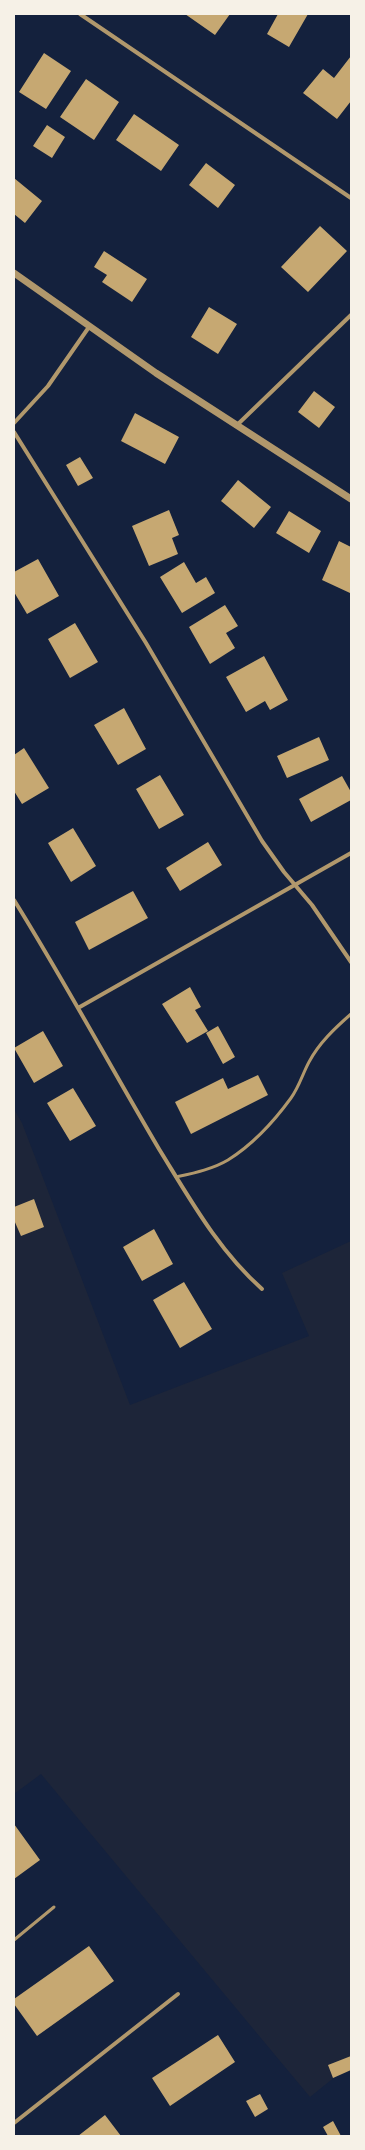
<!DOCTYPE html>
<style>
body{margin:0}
#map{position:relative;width:365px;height:2150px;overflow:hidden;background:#14213d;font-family:"Source Sans 3",sans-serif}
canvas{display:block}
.frame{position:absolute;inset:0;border:15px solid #f6f1e7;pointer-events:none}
</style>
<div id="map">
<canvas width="365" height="2150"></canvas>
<div class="frame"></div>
</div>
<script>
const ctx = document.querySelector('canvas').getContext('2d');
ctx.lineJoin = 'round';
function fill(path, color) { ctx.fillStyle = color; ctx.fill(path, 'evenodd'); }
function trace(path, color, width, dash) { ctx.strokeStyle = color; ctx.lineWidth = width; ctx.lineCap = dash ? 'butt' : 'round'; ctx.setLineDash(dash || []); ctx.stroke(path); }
const green = new Path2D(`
 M14 1109 22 1123 130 1405 309 1336 282 1273 351 1241V2064L310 2097 41 1774 14 1794Z`);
const building = new Path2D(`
 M185 14H230L215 35Z
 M278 14H308L289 47 267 34Z
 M44 53 71 71 46 109 19 92Z
 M351 56V101L337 119 303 93 323 69 334 78Z
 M86 79 119 102 94 140 60 117Z
 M134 114 179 145 161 171 116 140Z
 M47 125 65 137 52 158 33 146Z
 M206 163 235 185 218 208 189 185Z
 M14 178 42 201 25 223 14 214Z
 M320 226 347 251 308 292 281 267Z
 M104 251 147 279 132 302 102 282 107 275 94 267Z
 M209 307 237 324 218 354 191 337Z
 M314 391 335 407 319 428 298 412Z
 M135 413 179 437 165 464 121 441Z
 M80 457 93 478 78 486 66 465Z
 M238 480 271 507 254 528 221 501Z
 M169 510 179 535 172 538 178 554 149 566 132 526Z
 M289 511 321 531 309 553 276 533Z
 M339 541 351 547 350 593 322 580Z
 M38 559 59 596 27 614 14 592V572Z
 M184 562 196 583 206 577 215 593 182 613 160 577Z
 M225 605 238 626 226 633 235 648 210 664 189 627Z
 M75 623 98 662 70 678 48 639Z
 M264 656 288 700 270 710 265 701 246 712 226 677Z
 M124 708 146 749 118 765 94 725Z
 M319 737 329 760 287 778 277 756Z
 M24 748 49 788 22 804 14 791V755Z
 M160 775 184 815 159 829 136 789Z
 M342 776 351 792V800L311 822 299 799Z
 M73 828 96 866 71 882 48 843Z
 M208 842 222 865 180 891 166 868Z
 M133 891 148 918 89 950 75 922Z
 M190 987 201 1007 195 1010 208 1031 187 1043 162 1004Z
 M218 1026 235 1057 223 1064 206 1033Z
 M43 1031 63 1066 34 1083 14 1048Z
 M258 1075 268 1095 191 1134 175 1102 223 1078 228 1089Z
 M73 1088 96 1126 70 1141 47 1103Z
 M34 1199 44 1227 21 1236 14 1220V1207Z
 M154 1229 173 1264 142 1281 123 1247Z
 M184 1282 212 1329 180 1348 153 1300Z
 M14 1824 40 1860 14 1879Z
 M89 1946 114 1981 37 2036 14 2004V1999Z
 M218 2035 235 2062 170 2106 152 2078Z
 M351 2056V2070L333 2078 328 2065Z
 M260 2094 268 2109 255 2117 246 2101Z
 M105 2115 121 2136H78Z
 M333 2121 341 2136H328L323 2127Z`);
const service = new Path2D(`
 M176 1177C194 1173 213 1169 228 1160 252 1145 275 1120 291 1098 299 1087 303 1073 309 1062 319 1043 335 1028 351 1014
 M14 1940 54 1907`);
const minor = new Path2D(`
 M80 14 351 198
 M14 423 48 386 89 327
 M236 426 351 315
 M14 432 146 643 262 841 284 872 312 905 351 962
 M14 900C65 982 110 1066 159 1149 190 1199 218 1250 262 1289
 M78 1008 351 853
 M14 2123 178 1994`);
const tertiary = new Path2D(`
 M14 273 156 373 351 499`);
fill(green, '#1d2539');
fill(building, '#c6a872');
trace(service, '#b1986c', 3);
trace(minor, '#b1986c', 4);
trace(tertiary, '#b1986c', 7);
</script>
